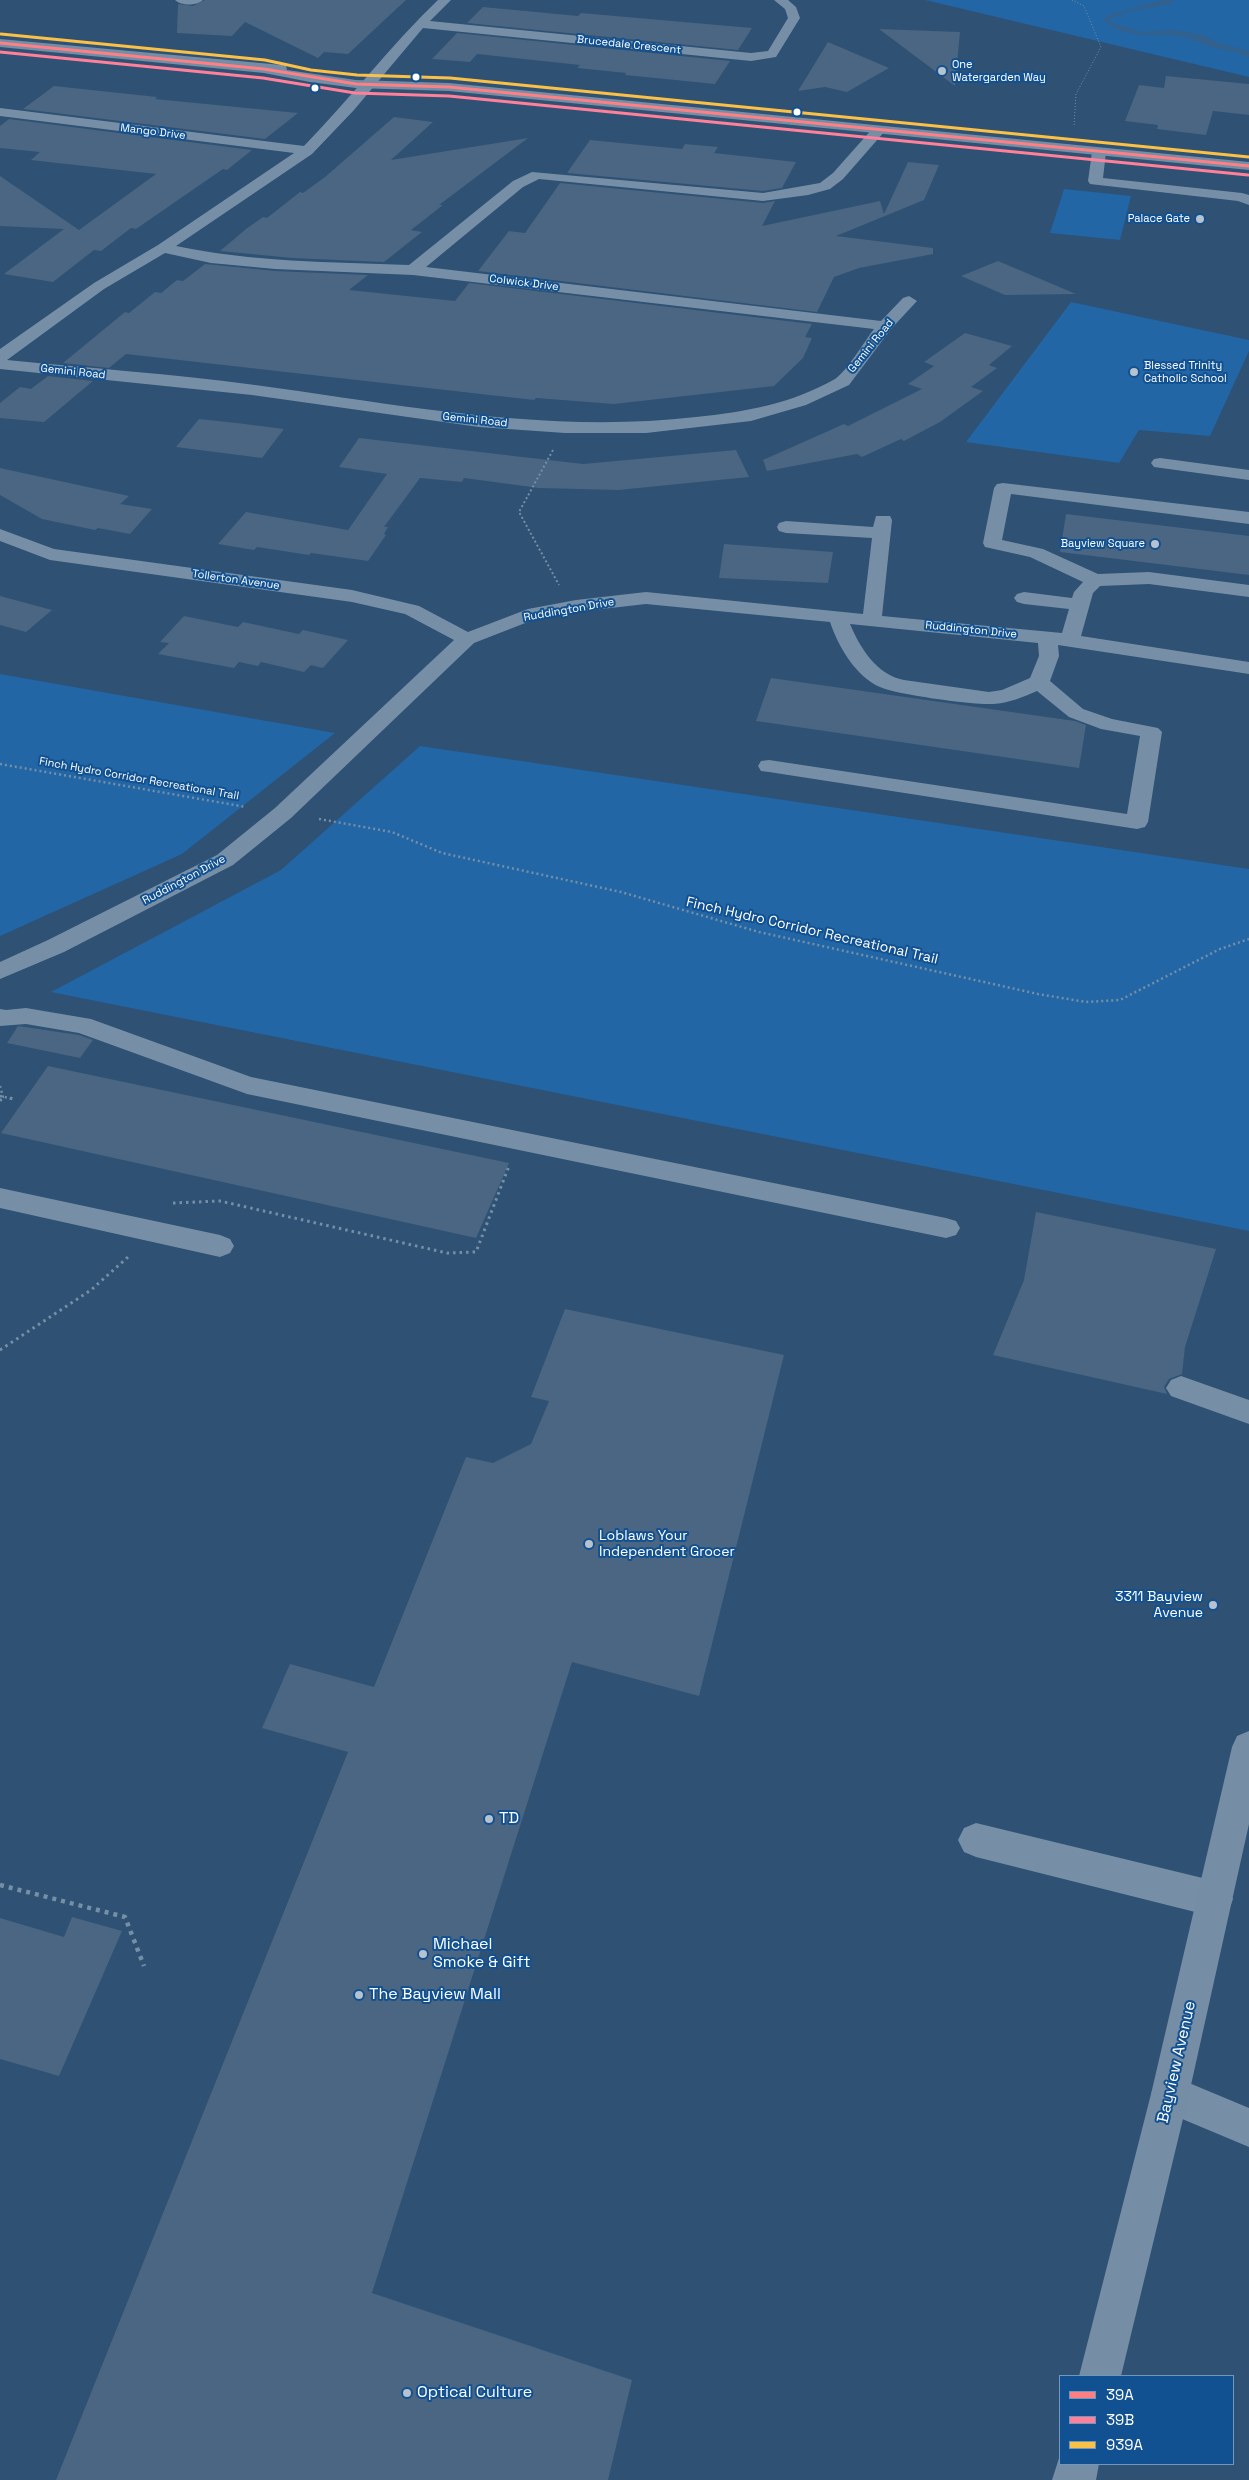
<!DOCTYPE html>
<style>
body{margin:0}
#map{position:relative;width:1249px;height:2480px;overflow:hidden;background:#2e5174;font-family:"Space Grotesk",sans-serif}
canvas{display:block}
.legend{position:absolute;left:1059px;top:2375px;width:175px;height:90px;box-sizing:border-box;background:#115191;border:1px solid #7097bd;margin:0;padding:6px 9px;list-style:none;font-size:15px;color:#fff}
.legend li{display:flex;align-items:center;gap:10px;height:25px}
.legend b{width:25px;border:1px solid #7097bd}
</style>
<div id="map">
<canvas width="1249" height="2480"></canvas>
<ul class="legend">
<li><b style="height:6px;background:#ff8084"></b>39A</li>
<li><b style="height:6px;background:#ff8098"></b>39B</li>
<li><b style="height:6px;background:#fbc046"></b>939A</li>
</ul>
</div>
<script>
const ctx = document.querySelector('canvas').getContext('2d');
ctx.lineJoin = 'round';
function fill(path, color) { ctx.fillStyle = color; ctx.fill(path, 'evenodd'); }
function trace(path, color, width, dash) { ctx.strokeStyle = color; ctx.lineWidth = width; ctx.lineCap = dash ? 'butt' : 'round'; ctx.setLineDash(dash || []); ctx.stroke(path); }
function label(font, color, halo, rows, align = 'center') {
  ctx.font = font + ' "Space Grotesk",sans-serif'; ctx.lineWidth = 4; ctx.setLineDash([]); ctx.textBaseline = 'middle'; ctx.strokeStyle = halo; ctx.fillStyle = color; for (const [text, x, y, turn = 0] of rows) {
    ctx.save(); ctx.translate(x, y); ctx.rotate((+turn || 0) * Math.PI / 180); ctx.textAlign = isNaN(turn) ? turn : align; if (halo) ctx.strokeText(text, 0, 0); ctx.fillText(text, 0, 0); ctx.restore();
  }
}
const green = new Path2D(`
 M925 0H1249V77Z
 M1064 189 1131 196 1120 240 1050 233Z
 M1071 302 1249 340V351L1210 436 1139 430 1119 463 966 442Z
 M0 674 335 733 182 854 0 936Z
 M420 746 1249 869V1231L51 992 281 870Z`);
const water = new Path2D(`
 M1163 0H1173L1170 4 1128 12 1111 18 1109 22 1141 32 1174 30 1203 35 1218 43 1249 51V58C1237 50 1225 51 1212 47 1201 44 1191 37 1179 36 1156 33 1122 40 1104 20L1108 15Z`);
const building = new Path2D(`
 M205 0H406L348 54 324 52 318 58 245 22 232 36 177 33 178 4 193 6Z
 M483 7 578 16 581 13 752 28 738 50 467 23Z
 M879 29 960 32 955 86Z
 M457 33 730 61 715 84 625 75 626 73 577 68 580 65 477 54 470 62 432 59Z
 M828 42 889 68 847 92 825 87 798 91Z
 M1166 76 1249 84V115L1213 111 1206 135 1157 129 1158 125 1125 121 1139 85 1164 88Z
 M54 86 157 97 155 99 298 113 265 139 23 109Z
 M394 117 433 122 391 160 528 138 439 205H443L411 230 422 232 384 262 292 258 220 251 246 229 263 217 267 218 300 192 303 193 325 177Z
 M9 119 252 150 227 170 223 169 136 229 131 228 101 251 94 250 53 282 4 274 64 229 0 226V176L79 230 156 174 31 160 40 152 0 148V126Z
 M590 140 682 149 685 144 718 147 714 153 796 162 782 188 763 191 567 173Z
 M908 162 939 165 924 200 836 236 933 248V254L859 268 834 277 817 312 478 271 509 231 525 233 560 183 763 203 775 201 762 226 880 201 884 214Z
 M998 261 1076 294 1005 295 961 276Z
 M205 264 275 271 368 275 349 290 455 301 469 283 812 324 805 337 812 338 803 358 774 386 614 404 536 398 534 400 126 354 109 368 63 363 125 312 129 313 155 292 161 293 177 280 183 281Z
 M965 333 1012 346 989 365 997 368 971 387 983 391 940 422 904 441 901 439 862 457 857 454 767 471 763 460 844 424 848 426 922 389 908 384 934 366 924 362Z
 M48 376 93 381 44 422 0 418V403L20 387 31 389Z
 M199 419 237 423 284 429 262 458 176 447Z
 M359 438 583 464 736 450 749 477 618 490 539 488 464 478 462 482 420 478 384 527H388L384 534 386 535 368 561 311 553 309 555 257 547 254 550 218 544 246 512 348 530 387 474 339 467Z
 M0 468 129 496 120 504 152 509 130 534 98 528 95 530 42 519 0 495Z
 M1066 514 1249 536V575L1060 552Z
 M724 544 833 552 828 583 719 578Z
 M0 596 52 610 26 632 0 625Z
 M184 616 238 627 243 622 299 634 303 630 348 640 323 668 311 665 304 672 261 662 258 666 239 662 234 668 158 654 169 643 160 642Z
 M771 678 1075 721 1086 725 1079 768 756 721Z
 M18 1026 79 1035 93 1040 80 1058 7 1043Z
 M48 1066 509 1163 476 1238 1 1133Z
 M1036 1212 1216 1249 1185 1347 1182 1374 1169 1379 1164 1387 1167 1394 993 1355 1024 1280Z
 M565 1309 784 1355 699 1696 572 1662 372 2293 632 2380 608 2480H56L348 1752 262 1728 290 1664 374 1687 466 1457 493 1463 531 1444 549 1401 531 1397Z
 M72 1917 122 1931 59 2076 0 2059V1918L64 1937Z`);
const pathFar4 = new Path2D(`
 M1072 0 1084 6 1101 47 1076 94 1074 126`);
const pathFar3 = new Path2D(`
 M553 450 519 512 559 585`);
const pathFar2 = new Path2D(`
 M0 764 246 807
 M319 819 392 832 442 853 621 892 759 932 1038 994 1086 1002 1120 1000 1220 949 1249 939
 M0 1086 3 1097 1 1100
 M0 1096 13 1099`);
const pathFar1 = new Path2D(`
 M10 1098 13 1099
 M0 1101 2 1098
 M173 1203 220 1201 447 1253 476 1252 509 1166
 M0 1350 91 1290 128 1257`);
const path = new Path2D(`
 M0 1885 125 1917 144 1966`);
const minor = new Path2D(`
 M175 0H203C197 6 181 6 175 0Z
 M438 0H451L430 21 751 53 768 51 788 18 785 9 774 0H788L796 7 800 18 776 57 751 61 423 28 354 110 312 154 176 246C252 262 331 262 409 265L513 181 532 172 763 193 820 183 833 173 873 128 878 127 885 131 843 179 830 189 808 195 763 201 539 179 523 187 426 267 881 321 903 298 909 296 917 301 891 329 849 385 806 405 751 421 646 433H565L479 427 252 395 0 369V349L94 283 158 245 294 153 0 116V108L304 146C350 99 390 46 438 0ZM165 253 211 263 275 269 413 275 874 329C864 342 847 371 835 379 791 404 745 412 696 417 547 434 402 405 255 385 172 374 89 368 7 360L104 289Z
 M1099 148 1106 152 1103 178 1242 193 1249 195V205L1238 201 1090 184 1088 181 1092 152Z
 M1160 458 1249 470V480L1154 467 1151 463 1154 459Z
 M1003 483 1249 512V524L1011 494 1002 540 1043 549 1098 574 1149 572 1249 585V597L1149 584 1100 586 1093 593 1081 636 1249 662V674L1058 645 1059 656 1050 681 1083 709 1112 719 1158 728 1162 732 1148 822 1145 827 1137 829 769 772 761 771 758 766 761 761 769 760 1127 814 1140 736 1101 729 1069 717 1037 691C1023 697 1009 703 993 704 974 705 898 695 880 687 856 677 838 646 830 622L646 604 576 612 533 620 474 643 291 818 233 865 64 952 0 979V962L48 940 217 855 275 808 454 640 405 614 352 602 50 560 0 541V529L54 549 352 590 419 606 468 632 528 609 576 600 646 592 863 614 872 538 786 533 779 531 777 527 779 523 786 521 873 527 876 516H890L892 520 882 616 1062 633 1069 609 1024 604 1017 602 1014 598 1017 594 1024 592 1072 598 1074 592 1083 582 1030 557 985 547 983 543 994 488 997 484ZM850 624 1038 643 1039 656 1030 678 1002 690 989 692 904 680C877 675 860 648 850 624Z
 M26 1008 91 1019 251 1077 946 1218 956 1221 960 1228 956 1235 946 1238 247 1094 79 1033 26 1024 0 1026V1009L6 1010Z
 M0 1188 220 1235 230 1239 234 1246 230 1253 220 1257 0 1208Z
 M1181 1376 1249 1400V1424L1171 1396 1166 1388 1171 1380Z
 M976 1823 1215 1881 1228 1886 1233 1899 1228 1912 1215 1917 976 1857 964 1852 958 1840 964 1828Z
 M1170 2075 1249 2108V2147L1156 2108 1151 2094 1156 2080Z`);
const major = new Path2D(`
 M0 39 282 65 286 66 287 70 356 80 449 83 1249 162V170L449 91 356 88 310 82 264 73 0 47Z
 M1249 1731V1824L1189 2094 1121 2376H1079L1151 2094 1232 1747 1237 1736Z
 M1060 2455V2464H1099L1096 2480H1052Z`);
const bus1 = new Path2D(`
 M0 43 264 69 356 84 449 87 1249 166`);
const bus2 = new Path2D(`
 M0 52 263 78 355 93 449 96 1248 175`);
const bus3 = new Path2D(`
 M1 34 265 60 311 70 357 75 450 78 1249 157`);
const markers = [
 [942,71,5,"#b6c2ce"],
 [416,77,4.5,"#fff"],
 [315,88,4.5,"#fff"],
 [797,112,4.5,"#fff"],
 [1200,219,5,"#b6c2ce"],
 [1134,372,5,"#b6c2ce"],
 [1155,544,5,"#b6c2ce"],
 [589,1544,5,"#b6c2ce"],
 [1213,1605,5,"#b6c2ce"],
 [489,1819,5,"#b6c2ce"],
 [423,1954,5,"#b6c2ce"],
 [359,1995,5,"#b6c2ce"],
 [407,2393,5,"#b6c2ce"]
];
const farStreetnames = [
 ["Brucedale Crescent",629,45,6],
 ["Mango Drive",153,132,7],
 ["Colwick Drive",524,283,7],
 ["Gemini Road",871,346,-51],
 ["Gemini Road",73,372,6],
 ["Gemini Road",475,420,6],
 ["Tollerton Avenue",236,580,8],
 ["Ruddington Drive",569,610,-10],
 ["Ruddington Drive",971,630,6],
 ["Finch Hydro Corridor Recreational Trail",139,779,10],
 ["Ruddington Drive",184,880,-28]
];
const farPoinames = [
 ["One",952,65],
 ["Watergarden Way",952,78],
 ["Palace Gate",1190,219,"right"],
 ["Blessed Trinity",1144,366],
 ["Catholic School",1144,379],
 ["Bayview Square",1145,544,"right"]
];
const streetNames = [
 ["Finch Hydro Corridor Recreational Trail",812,931,13]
];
const poiNames = [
 ["Loblaws Your",599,1536],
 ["Independent Grocer",599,1552],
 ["3311 Bayview",1203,1597,"right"],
 ["Avenue",1203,1613,"right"]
];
const nearPoinames = [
 ["TD",499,1819],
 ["Michael",433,1945],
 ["Smoke & Gift",433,1963],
 ["The Bayview Mall",369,1995],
 ["Optical Culture",417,2393]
];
const nearStreetnames = [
 ["Bayview Avenue",1177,2062,-77]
];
fill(green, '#2266a6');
fill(water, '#33618e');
fill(building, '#4a6682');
trace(pathFar4, '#768fa7', 1, [1, 2]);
trace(pathFar3, '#768fa7', 2, [2, 2.5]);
trace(pathFar2, '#768fa7', 2.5, [2, 3]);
trace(pathFar1, '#768fa7', 3, [2.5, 4]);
trace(path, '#768fa7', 4.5, [4, 5]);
fill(minor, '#768fa7');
fill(major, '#758da5');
trace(bus1, '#ff8084', 3);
trace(bus2, '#ff8098', 3);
trace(bus3, '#fbc046', 3);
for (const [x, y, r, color] of markers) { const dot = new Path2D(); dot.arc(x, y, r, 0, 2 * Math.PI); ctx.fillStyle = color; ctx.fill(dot); trace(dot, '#115191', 2); }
label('11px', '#fff', '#115191', farStreetnames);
label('11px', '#fff', '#115191', farPoinames, 'left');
label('14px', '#fff', '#115191', streetNames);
label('14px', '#fff', '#115191', poiNames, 'left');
label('16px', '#fff', '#115191', nearPoinames, 'left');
label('16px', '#fff', '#115191', nearStreetnames);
</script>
